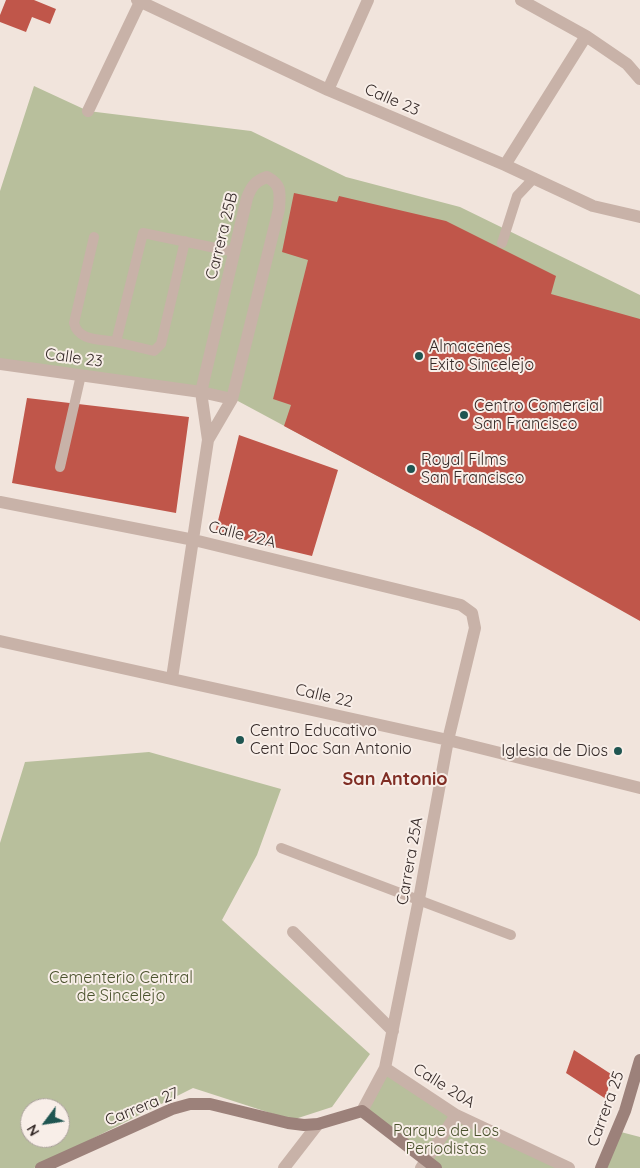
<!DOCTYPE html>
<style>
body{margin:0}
#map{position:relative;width:640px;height:1168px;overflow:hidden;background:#f1e4dc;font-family:Quicksand,sans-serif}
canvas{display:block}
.north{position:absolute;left:20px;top:1098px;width:50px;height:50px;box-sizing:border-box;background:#f8eee8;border:1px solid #aaa09b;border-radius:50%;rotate:239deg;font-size:14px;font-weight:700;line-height:20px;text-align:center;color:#352a28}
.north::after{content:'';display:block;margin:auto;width:18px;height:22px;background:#1f5551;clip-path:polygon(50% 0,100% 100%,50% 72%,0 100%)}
</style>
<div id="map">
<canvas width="640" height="1168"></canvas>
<div class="north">N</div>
</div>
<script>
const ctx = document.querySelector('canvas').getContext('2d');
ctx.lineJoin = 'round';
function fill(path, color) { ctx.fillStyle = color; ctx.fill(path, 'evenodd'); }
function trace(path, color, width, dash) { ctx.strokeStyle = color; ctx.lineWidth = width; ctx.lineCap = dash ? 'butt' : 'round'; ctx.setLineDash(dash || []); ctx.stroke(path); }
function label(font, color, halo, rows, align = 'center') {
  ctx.font = font + ' Quicksand,sans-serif'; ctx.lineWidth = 4; ctx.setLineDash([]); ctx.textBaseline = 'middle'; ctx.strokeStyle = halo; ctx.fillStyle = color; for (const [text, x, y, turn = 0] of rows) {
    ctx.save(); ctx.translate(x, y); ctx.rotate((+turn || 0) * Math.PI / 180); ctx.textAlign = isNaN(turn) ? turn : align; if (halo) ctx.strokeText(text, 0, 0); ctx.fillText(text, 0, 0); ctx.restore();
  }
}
const green = new Path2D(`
 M34 86 88 111 251 131 346 177 460 207 640 295V503L480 531 236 400 0 365V191Z
 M149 752 281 789 257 855 222 920 370 1054 332 1107 292 1120 193 1088 34 1168H0V843L25 762ZM30 1108H60V1138H30Z
 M385 1068 456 1115 569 1168H436L362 1111Z
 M617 1131 640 1137V1168H601Z`);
const building = new Path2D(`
 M6 0H34L56 9 50 24 32 17 26 32 0 22V15Z
 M294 193 337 202 339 196 446 221 556 276 551 294 640 319V621L480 531 284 426 291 405 273 399 308 260 282 252Z
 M27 398 189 417 176 513 12 483Z
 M239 435 338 470 312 556 215 533Z
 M574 1050 611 1074 606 1099 566 1073Z`);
const lane = new Path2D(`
 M94 237 74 323C78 341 100 339 116 342L143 233 235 252
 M502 243 517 196 534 178
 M116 342 154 351 161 344 185 241
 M60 467 81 375
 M281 848 511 935`);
const street = new Path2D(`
 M137 0 328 90 505 165 593 206 640 217
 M521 0 586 36 627 64 640 79
 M328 90 368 0
 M88 111 141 0
 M505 165 586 36
 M0 364 201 392 232 399
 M0 502 194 540 461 605 472 613 475 628 448 740 419 899 385 1068 362 1111
 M0 641 448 740 640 788
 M172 678 208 440 201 392 247 198C251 187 255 181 267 177 282 185 280 193 279 209L232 399 208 440
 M293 932 393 1031
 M385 1068 456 1115 569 1168
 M284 1168 318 1124
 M421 1168 456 1115`);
const secondary = new Path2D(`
 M41 1168 172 1109 190 1104H210L288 1123 304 1125 318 1124 362 1111 436 1168
 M601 1168 625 1111 640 1060`);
const markers = [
 [419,356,5,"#1f5551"],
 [464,415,5,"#1f5551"],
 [411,469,5,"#1f5551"],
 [240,740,5,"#1f5551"],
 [618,751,5,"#1f5551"]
];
const streetNames = [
 ["Calle 23",392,100,23],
 ["Carrera 25B",222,236,-76],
 ["Calle 23",74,358,8],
 ["Calle 22A",242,535,14],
 ["Calle 22",324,696,13],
 ["Carrera 25A",410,861,-80],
 ["Calle 20A",444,1086,32],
 ["Carrera 27",142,1107,-22],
 ["Carrera 25",606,1109,-70]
];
const poiNames = [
 ["Almacenes",429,347],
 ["Exito Sincelejo",429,365],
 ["Centro Comercial",474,406],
 ["San Francisco",474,424],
 ["Royal Films",421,460],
 ["San Francisco",421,478],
 ["Centro Educativo",250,731],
 ["Cent Doc San Antonio",250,749],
 ["Iglesia de Dios",608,751,"right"]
];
const parkNames = [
 ["Cementerio Central",121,978],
 ["de Sincelejo",121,996],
 ["Parque de Los",446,1131],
 ["Periodistas",446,1149]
];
const neighbourhoodNames = [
 ["San Antonio",395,780]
];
fill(green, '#b8bf9c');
fill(building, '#c0564a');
trace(lane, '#c8b2a8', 10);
trace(street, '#c8b2a8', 12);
trace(secondary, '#9c817a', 12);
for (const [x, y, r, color] of markers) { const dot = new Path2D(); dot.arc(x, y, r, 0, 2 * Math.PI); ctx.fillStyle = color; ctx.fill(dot); trace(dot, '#f8eee8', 2); }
label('16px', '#352a28', '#f8eee8', streetNames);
label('16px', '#352a28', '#f8eee8', poiNames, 'left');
label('16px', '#4a522d', '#f8eee8', parkNames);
label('bold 18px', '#802e25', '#f8eee8', neighbourhoodNames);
</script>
